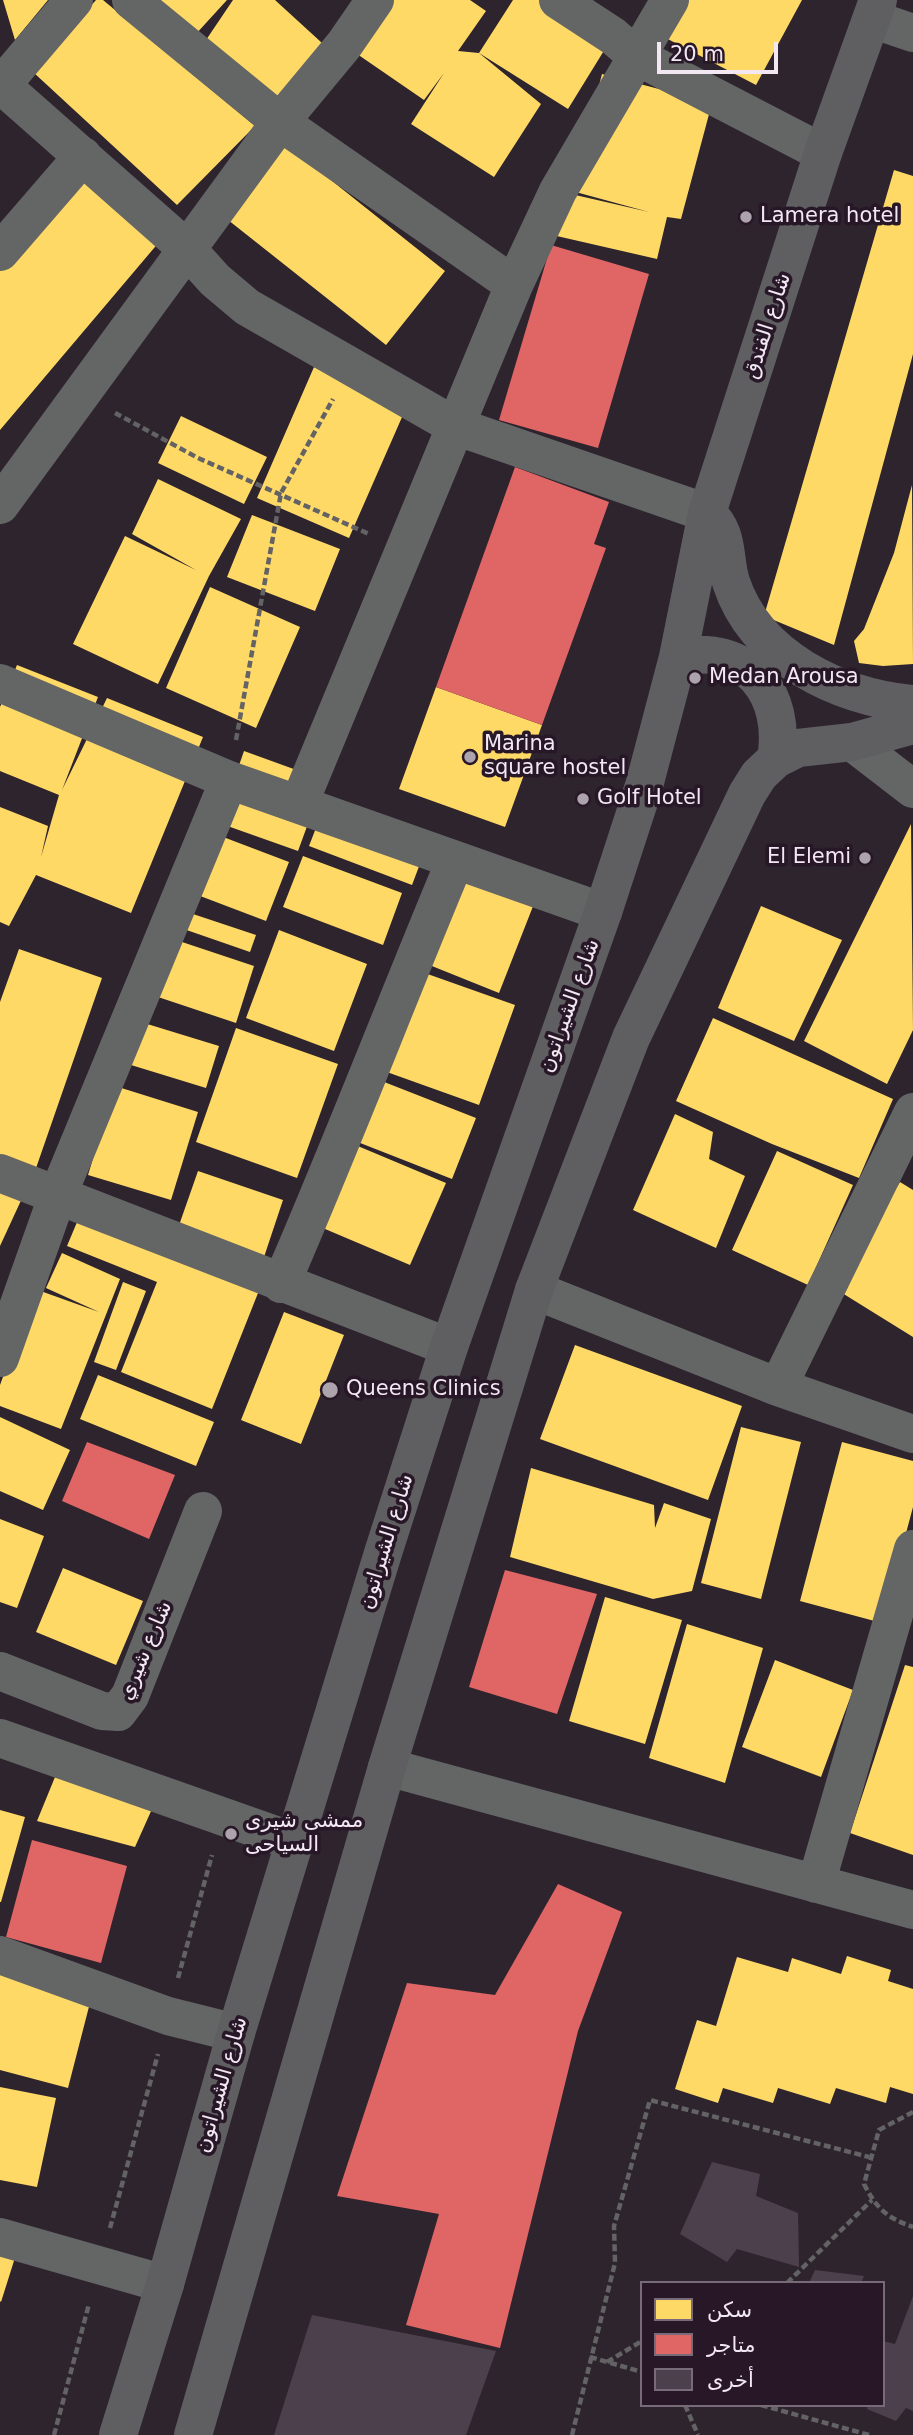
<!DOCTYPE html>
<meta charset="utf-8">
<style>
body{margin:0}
#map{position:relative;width:913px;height:2435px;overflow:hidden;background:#2e242e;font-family:"DejaVu Sans","Noto Sans Arabic",sans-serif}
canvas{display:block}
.legend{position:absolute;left:640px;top:2281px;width:245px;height:126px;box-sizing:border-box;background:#271727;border:2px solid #786a78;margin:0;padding:9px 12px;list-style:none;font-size:21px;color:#f2e7f2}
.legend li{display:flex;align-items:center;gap:14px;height:35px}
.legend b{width:35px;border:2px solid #786a78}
.scale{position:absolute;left:657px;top:42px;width:121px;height:32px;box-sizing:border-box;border:4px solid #f2e7f2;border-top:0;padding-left:9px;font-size:21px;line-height:24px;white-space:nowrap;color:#f2e7f2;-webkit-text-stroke:5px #271727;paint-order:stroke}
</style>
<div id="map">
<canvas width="913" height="2435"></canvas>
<ul class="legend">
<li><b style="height:19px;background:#ffd966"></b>سكن</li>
<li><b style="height:19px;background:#e06666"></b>متاجر</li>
<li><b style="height:19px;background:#4c404d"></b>أخرى</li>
</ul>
<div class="scale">20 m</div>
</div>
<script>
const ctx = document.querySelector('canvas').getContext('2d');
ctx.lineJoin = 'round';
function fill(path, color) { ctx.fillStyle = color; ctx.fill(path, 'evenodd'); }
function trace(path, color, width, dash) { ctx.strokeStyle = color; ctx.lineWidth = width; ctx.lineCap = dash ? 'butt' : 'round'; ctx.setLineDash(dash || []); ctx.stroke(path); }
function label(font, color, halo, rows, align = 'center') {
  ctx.font = font + ' "DejaVu Sans","Noto Sans Arabic",sans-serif'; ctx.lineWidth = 7; ctx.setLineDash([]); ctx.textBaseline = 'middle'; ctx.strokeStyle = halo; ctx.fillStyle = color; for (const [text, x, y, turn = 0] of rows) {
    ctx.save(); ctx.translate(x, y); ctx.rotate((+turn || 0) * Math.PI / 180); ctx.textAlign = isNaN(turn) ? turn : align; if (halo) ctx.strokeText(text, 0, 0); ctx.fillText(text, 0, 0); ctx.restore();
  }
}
const homes = new Path2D(`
 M3 0H48L15 40Z
 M96 0H103L255 126 177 205 33 72Z
 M156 0H227L195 35Z
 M233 0H275L322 43 278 104 206 40Z
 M375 0H470L486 11 458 51 479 53 541 104 494 177 411 124 444 73 424 100 344 45Z
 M513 0H555L613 36 568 109 479 53Z
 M681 0H802L756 85 662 36Z
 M602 74 712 103 681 219 667 217 657 259 548 234 558 191 649 212 572 191Z
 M282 141 445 271 386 345 223 216Z
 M894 170 913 176V354L834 645 764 616Z
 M82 176 160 241 0 430V268Z
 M314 367 406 408 349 538 257 498Z
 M181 416 267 457 244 504 158 463Z
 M158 479 241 519 209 576 158 684 73 644 125 536 196 570 132 534Z
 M912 485 913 664 883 666 859 663 854 641 864 629 894 553Z
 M252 515 340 549 315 611 227 577Z
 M210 587 300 627 256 728 166 688Z
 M17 665 98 697 62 790 107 698 203 737 131 913 36 875 9 926 0 922V807L48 826 41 857 59 795 0 771V707Z
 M436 687 542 725 505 827 399 789Z
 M244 751 324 780 298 851 219 823Z
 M326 802 429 840 412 885 309 846Z
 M911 824 913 1030 887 1084 804 1041Z
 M210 832 289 862 266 921 187 891Z
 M447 855 539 891 499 993 407 956Z
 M303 856 402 893 383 945 283 907Z
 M761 906 842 940 794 1041 718 1008Z
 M181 910 256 935 250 952 175 926Z
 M279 930 367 964 334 1051 246 1018Z
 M167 937 254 966 236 1023 149 994Z
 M19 949 102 978 35 1171 0 1159V1002Z
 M405 966 515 1005 479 1105 370 1066Z
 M713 1018 893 1099 859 1178 772 1144 676 1101Z
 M144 1023 219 1046 206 1088 131 1065Z
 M236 1028 338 1064 297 1178 196 1142Z
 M374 1078 476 1118 452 1179 350 1139Z
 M115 1086 198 1112 171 1200 88 1175Z
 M675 1114 713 1132 709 1159 745 1176 716 1248 633 1210Z
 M353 1144 446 1183 410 1265 318 1226Z
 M777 1151 853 1185 808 1285 732 1250Z
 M198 1171 283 1200 263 1260 177 1231Z
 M900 1182 913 1190V1337L834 1288Z
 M0 1184 24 1194 0 1246Z
 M80 1215 260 1288 212 1409 121 1372 157 1282 67 1246Z
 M62 1253 120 1279 61 1429 0 1406V1385L35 1289 99 1312 46 1288Z
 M123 1282 146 1291 116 1370 94 1362Z
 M284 1312 344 1335 301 1444 241 1420Z
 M575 1345 742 1406 708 1500 540 1439Z
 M98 1375 214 1422 196 1466 80 1419Z
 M0 1417 70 1450 43 1510 0 1491Z
 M741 1427 801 1442 761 1599 701 1583Z
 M842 1442 913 1461V1507L882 1623 800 1601Z
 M531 1468 654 1505 655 1528 664 1503 711 1519 692 1591 653 1599 510 1557Z
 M0 1519 44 1536 17 1608 0 1602Z
 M63 1568 143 1601 116 1665 36 1632Z
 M605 1597 682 1620 645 1744 569 1721Z
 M687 1624 763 1648 725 1783 649 1758Z
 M775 1660 853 1690 821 1777 742 1747Z
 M905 1665 913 1667V1855L850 1833Z
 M55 1777 152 1809 135 1847 37 1821Z
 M0 1810 25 1817 1 1902H0Z
 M847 1956 891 1970 888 1981 913 1989V2094L890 2087 886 2103 836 2088 830 2104 778 2088 773 2103 723 2088 718 2103 675 2089 697 2020 716 2026 737 1957 788 1972 792 1958 841 1974Z
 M0 1971 92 1995 68 2088 0 2070Z
 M0 2087 56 2098 37 2187 0 2180Z
 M0 2239 19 2245 1 2302 0 2301Z`);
const shops = new Path2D(`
 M551 245 649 274 598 448 499 420Z
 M515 467 609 502 594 544 606 548 542 725 436 687Z
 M87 1442 175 1475 149 1539 62 1501Z
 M505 1570 597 1594 557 1714 469 1687Z
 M32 1840 127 1866 101 1963 6 1937Z
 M558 1884 622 1912 578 2031 500 2348 406 2325 439 2214 337 2196 407 1983 495 1995Z`);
const building = new Path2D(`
 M712 2162 760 2174 756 2196 798 2213 799 2267 737 2249 727 2262 680 2234Z
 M815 2270 864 2276 861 2283H809Z
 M913 2296V2411L906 2408 896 2421 867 2409 868 2405H883V2341L895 2344Z
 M312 2315 496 2351 466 2435H274Z`);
const path = new Path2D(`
 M115 413 198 458 369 534
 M236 740 281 493 333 399
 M178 1978 212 1855
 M913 2112 879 2130 864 2184C876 2208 887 2218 913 2227
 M110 2228 158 2054
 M787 2283 872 2200
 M590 2357 642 2372
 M607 2362 642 2341
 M685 2405 698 2435
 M761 2405 869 2435
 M54 2435 89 2304
 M572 2435 615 2263 614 2226 650 2100 869 2157`);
const street = new Path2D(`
 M131 0 280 122 514 285
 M558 0 613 36 636 56 823 153
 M872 19 913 33
 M0 84 187 249 215 280 247 307 455 426 707 513
 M0 87 74 0
 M0 252 83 156
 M0 505 280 122 344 45 375 0
 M0 683 229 780 603 912
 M852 742 913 789
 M299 804 514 285 558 191 670 0
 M0 1173 449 1347
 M281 1284C342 1144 396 1002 455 861
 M534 1290 778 1387 913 1434
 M0 1358 57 1197 229 780
 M778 1387 913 1112
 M0 1671 102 1711 118 1712 130 1696 203 1511
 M0 1738 295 1842
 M387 1767 913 1910
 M816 1884 913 1549
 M0 1955 168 2016 236 2033
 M0 2237 165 2284`);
const secondary = new Path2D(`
 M707 513C730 534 723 555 731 582 756 658 839 697 913 704
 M678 657C748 643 787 694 776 759
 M118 2435 165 2284 236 2033 383 1553 449 1347 603 912 644 786 678 657 707 513 823 153 878 0
 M193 2435 387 1767 534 1290 631 1038 747 794 759 775 776 759 798 748 852 742 913 725`);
const markers = [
 [746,217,7,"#ada3ad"],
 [695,678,7,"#ada3ad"],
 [470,757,7,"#ada3ad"],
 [583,799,7,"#ada3ad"],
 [865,858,7,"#ada3ad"],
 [330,1390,9,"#ada3ad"],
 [231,1834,7,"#ada3ad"]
];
const poiNames = [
 ["Lamera hotel",760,217],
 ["Medan Arousa",709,678],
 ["Marina",484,745],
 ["square hostel",484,769],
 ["Golf Hotel",597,799],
 ["El Elemi",851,858,"right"],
 ["Queens Clinics",346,1390],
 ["ممشى شيرى",245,1822],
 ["السياحى",245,1846]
];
const streetNames = [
 ["شارع الفندق",768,326,-72],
 ["شارع الشيراتون",570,1006,-70],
 ["شارع الشيراتون",387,1542,-73],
 ["شارع شيري",146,1651,-67],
 ["شارع الشيراتون",222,2085,-74]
];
fill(homes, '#ffd966');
fill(shops, '#e06666');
fill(building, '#4c404d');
trace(path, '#636264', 4.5, [7, 3.5]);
trace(street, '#646666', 38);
trace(secondary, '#5f5f61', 38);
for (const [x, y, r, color] of markers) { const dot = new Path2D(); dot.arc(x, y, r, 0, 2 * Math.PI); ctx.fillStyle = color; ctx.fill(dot); trace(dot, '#271727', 2.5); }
label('21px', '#f2e7f2', '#271727', poiNames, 'left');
label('21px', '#f2e7f2', '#271727', streetNames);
</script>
